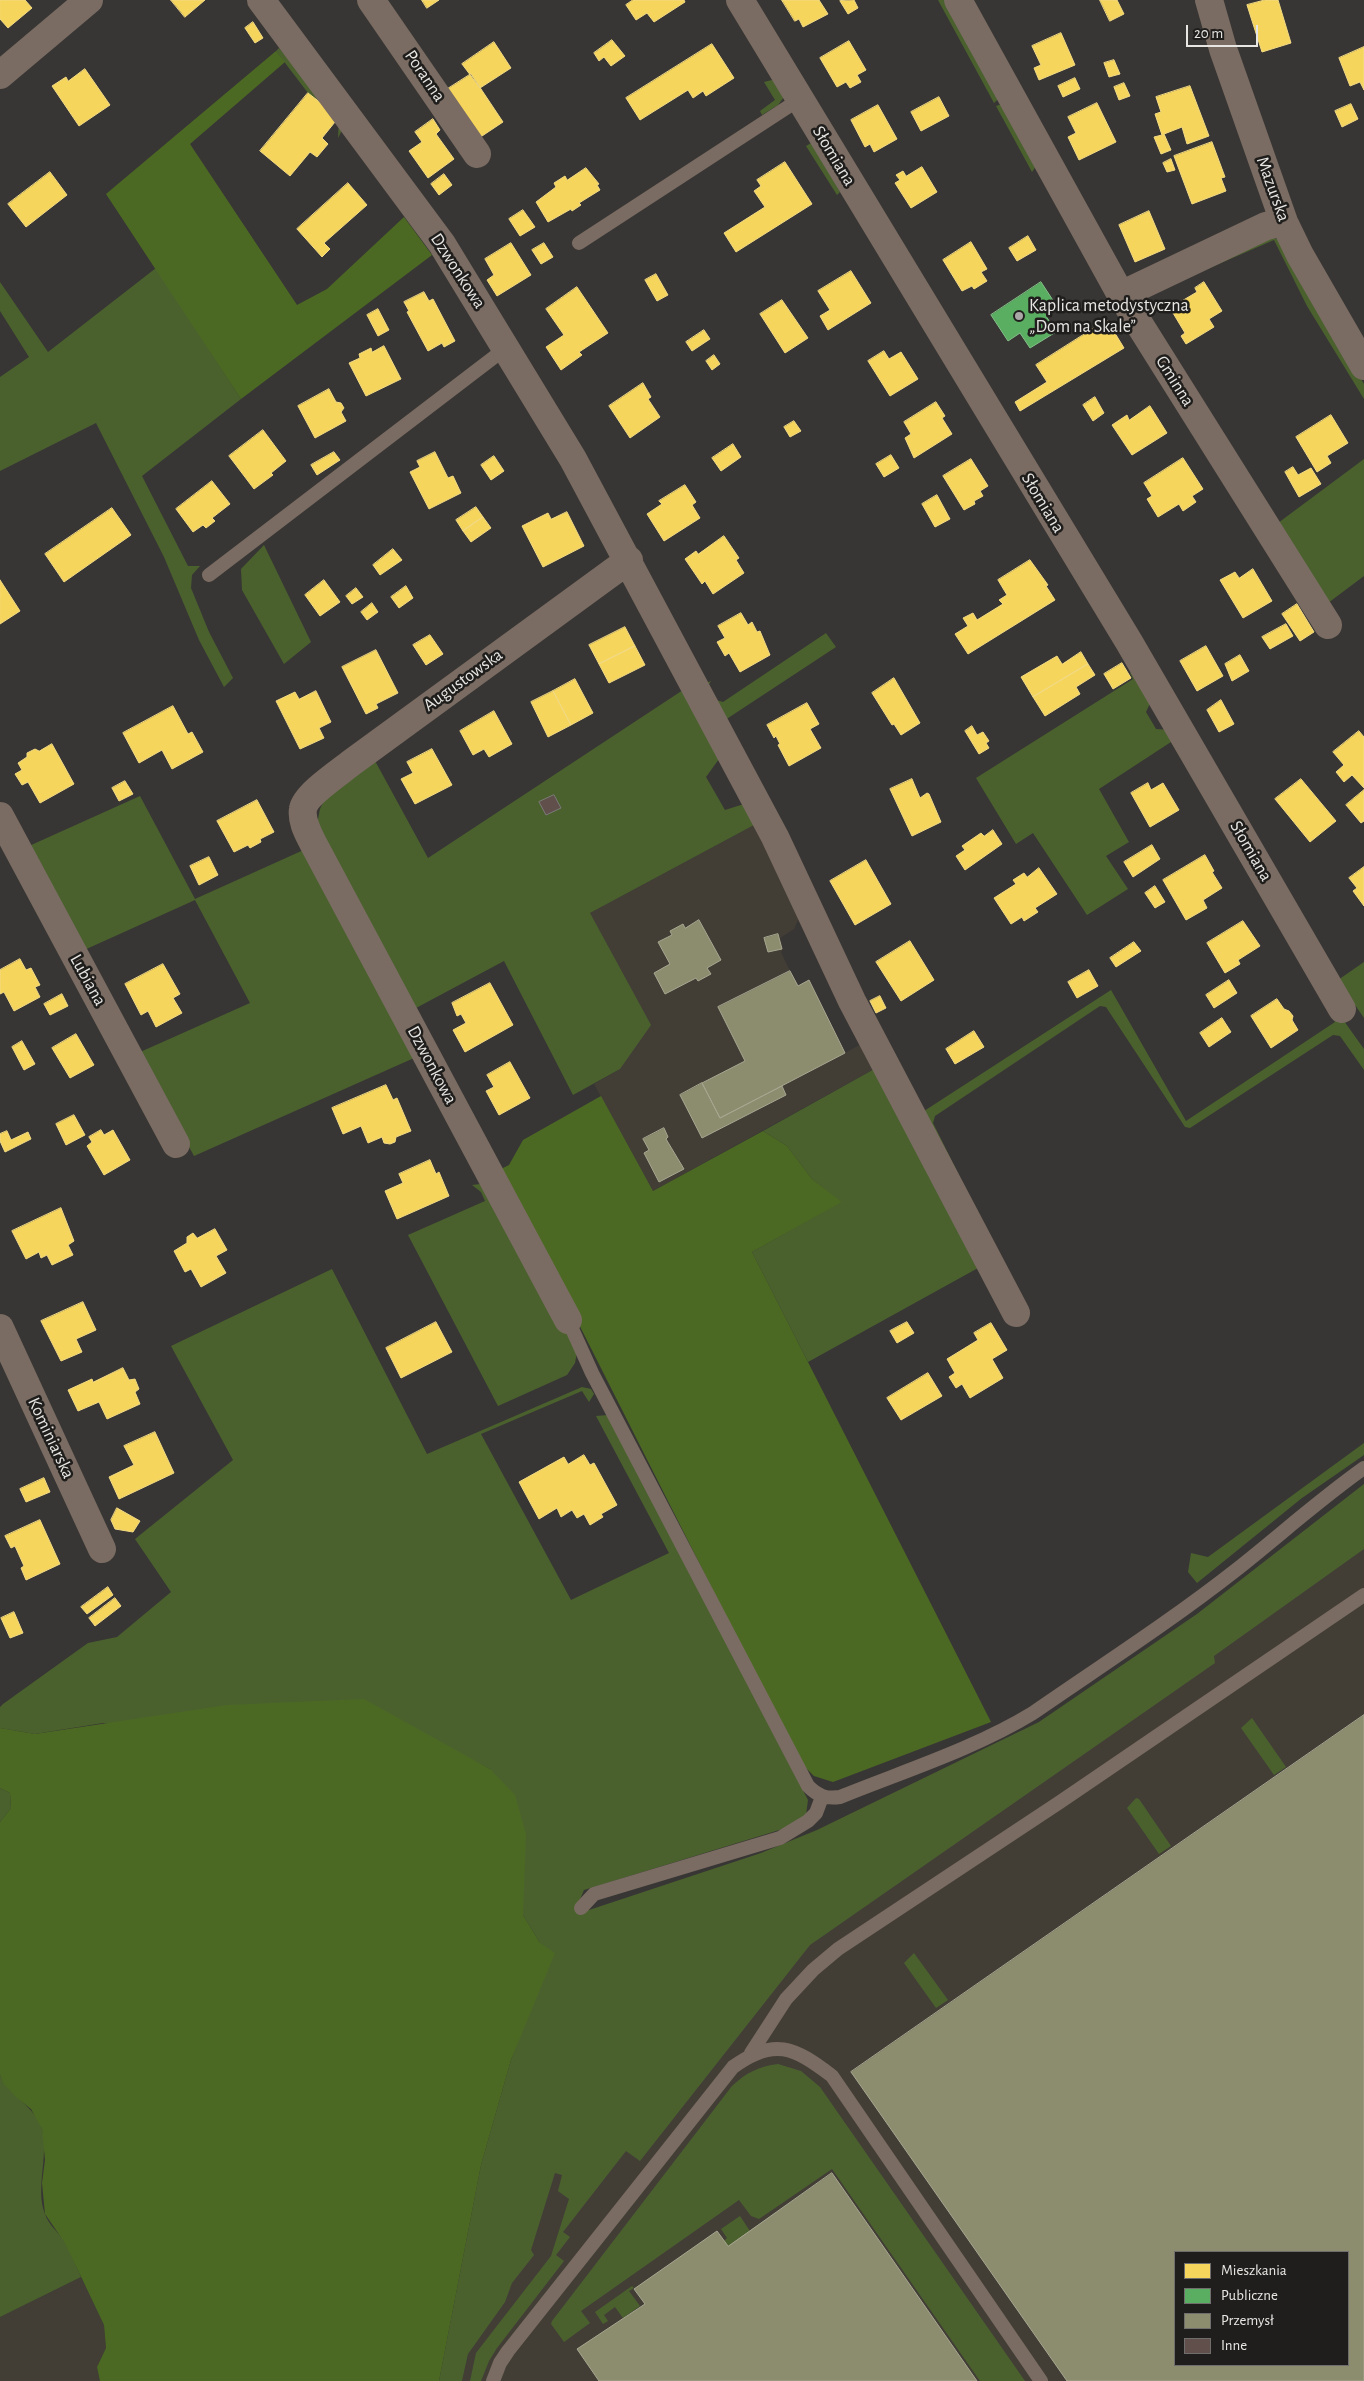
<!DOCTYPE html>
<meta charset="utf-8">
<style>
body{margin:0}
#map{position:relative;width:1364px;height:2381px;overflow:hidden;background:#383634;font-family:"Alegreya Sans",sans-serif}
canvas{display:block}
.legend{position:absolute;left:1174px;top:2251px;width:175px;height:115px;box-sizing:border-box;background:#1f1e1c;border:1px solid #6f6e6c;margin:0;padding:6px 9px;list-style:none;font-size:15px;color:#e7e6e3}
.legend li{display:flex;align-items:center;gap:10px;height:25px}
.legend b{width:25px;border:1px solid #6f6e6c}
.scale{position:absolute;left:1186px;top:25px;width:72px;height:22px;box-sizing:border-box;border:2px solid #e7e6e3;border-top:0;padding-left:6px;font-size:15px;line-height:18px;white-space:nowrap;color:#e7e6e3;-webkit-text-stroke:4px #1f1e1c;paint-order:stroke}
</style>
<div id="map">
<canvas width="1364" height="2381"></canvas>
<ul class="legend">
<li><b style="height:14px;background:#f6d55c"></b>Mieszkania</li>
<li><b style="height:14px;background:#5aae61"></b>Publiczne</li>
<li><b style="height:14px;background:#8c8c6e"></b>Przemysł</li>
<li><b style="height:14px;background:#604f4b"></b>Inne</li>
</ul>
<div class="scale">20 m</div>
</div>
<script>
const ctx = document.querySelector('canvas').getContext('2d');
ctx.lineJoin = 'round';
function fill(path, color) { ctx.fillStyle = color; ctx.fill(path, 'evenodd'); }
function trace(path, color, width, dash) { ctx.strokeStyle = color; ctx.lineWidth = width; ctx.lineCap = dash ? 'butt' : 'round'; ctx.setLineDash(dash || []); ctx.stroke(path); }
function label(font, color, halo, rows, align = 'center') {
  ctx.font = font + ' "Alegreya Sans",sans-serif'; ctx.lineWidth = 5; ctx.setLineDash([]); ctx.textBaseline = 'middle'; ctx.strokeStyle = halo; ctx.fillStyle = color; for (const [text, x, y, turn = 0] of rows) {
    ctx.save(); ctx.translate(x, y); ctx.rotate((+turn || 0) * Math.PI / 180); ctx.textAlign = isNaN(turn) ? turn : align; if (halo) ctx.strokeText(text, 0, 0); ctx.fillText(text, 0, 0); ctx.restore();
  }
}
const built = new Path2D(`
 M754 825 800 916 794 929 780 938 783 949 781 952 785 961 798 986 809 980 845 1053 865 1042 878 1067 653 1191 594 1084 620 1069 590 913Z
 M1364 1484V2381H462L528 2072 761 1853 817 1830 1039 1722 1197 1614ZM1175 2252H1348V2365H1175Z
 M81 2277 104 2325 106 2348 97 2367 100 2381H0V2317Z`);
const green = new Path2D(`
 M938 0H946L999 98 994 103Z
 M279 48C300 72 334 94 345 124L338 138 339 117 308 93 276 51Z
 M772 80 778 81 784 97 778 105 762 115 760 111 775 100 764 82Z
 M1002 104 1036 166 1032 172 996 106Z
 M813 142 840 192 837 195 806 146Z
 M1271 237 1282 241 1314 302 1364 384V399L1307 306 1274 240 1138 299 1236 456H1232L1212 430 1137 303 1141 294 1181 274Z
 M156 268 241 399 142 476 188 566H200L192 575 191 588 209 632 233 678 224 687 199 640 164 557 96 423 0 471V377L29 357 0 311V282L48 352Z
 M1364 459V576L1328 603 1278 523Z
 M264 545 311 642 284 664 242 590 241 569Z
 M826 633 836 647 722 722 704 684 711 681 708 686 716 700 723 702Z
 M1139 671 1152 699 1146 712 1156 729 1172 730 1181 745 1180 757 1171 742 1099 789 1129 842 1106 856 1128 889 1087 915 1033 833 1016 844 976 778 1133 679 1130 673Z
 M683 690 719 759 706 777 725 810 744 804 800 916 754 825 590 913 651 1025 620 1069 573 1095 504 961 416 1008 317 824 320 809 325 798 374 759 428 858Z
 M140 796 195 899 308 848 414 1058 194 1156 138 1053 250 1003 195 900 82 951 29 846Z
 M1364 962V1018L1338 980Z
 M1111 990 1186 1121 1335 1022 1317 990 1339 1014 1364 1049V1070L1340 1036 1333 1035 1190 1128 1185 1127 1106 1007 1100 1006 935 1116 933 1123 1029 1316 921 1113Z
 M878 1067 978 1268 808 1362 752 1252 841 1202 812 1179 787 1146 763 1131Z
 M480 1184 489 1186 577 1352 575 1363 567 1375 498 1406 408 1235 485 1201 481 1192 472 1185Z
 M332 1269 427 1454 582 1387 591 1389 594 1394 589 1402 582 1391 481 1434 571 1600 669 1553 596 1416 608 1415 808 1800 806 1815 789 1827 584 1890 576 1909 589 1910 761 1853 817 1830 1039 1722 1197 1614 1364 1484V1549L1214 1656 1215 1663 810 1945 640 2161 626 2151 563 2232 570 2237 556 2255 564 2261 497 2348 489 2361 481 2381H470L476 2353 551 2256 569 2199 558 2191 562 2175 555 2173 531 2250 534 2255 512 2283 505 2302 468 2354 462 2381H439L481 2165 511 2060 527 2018 540 1943 523 1915 490 1769 457 1752 103 1723 35 1734 0 1728V1707L3 1704 88 1643 117 1637 171 1592 135 1539 233 1460 171 1346Z
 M1364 1443V1455L1302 1498 1197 1583 1188 1572 1191 1553 1208 1557Z
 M1252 1718 1286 1767 1274 1775 1241 1728Z
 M0 1788 10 1793 11 1808 0 1822Z
 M1136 1798 1139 1799 1171 1846 1159 1854 1127 1808Z
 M914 1953 948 2000 936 2008 904 1963Z
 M778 2064 801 2071 820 2087 1025 2381H980L832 2169 759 2219 751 2216 739 2200 581 2311 590 2323 564 2342 551 2324 552 2321 732 2086C746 2073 759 2066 778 2064Z
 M0 2075C10 2097 35 2106 42 2129 49 2157 35 2188 45 2214 48 2224 59 2233 65 2242 71 2253 76 2266 81 2277L0 2317Z
 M740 2216 750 2231 728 2246 724 2241 727 2238 721 2229Z
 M632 2286 634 2288 629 2291 640 2306 623 2318 615 2307 604 2315 608 2321 603 2324 595 2312Z`);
const forest = new Path2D(`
 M276 51 285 62 190 144 297 305 327 289 404 217 432 255 241 399 106 194Z
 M601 1096 653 1191 763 1131 787 1146 812 1179 842 1202 752 1252 991 1722 833 1782 814 1776 799 1761 544 1255 499 1170 509 1165 523 1140Z
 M364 1699 490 1769 515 1795 526 1834 523 1915 540 1943 555 1953 511 2060 481 2165 439 2381H100L97 2367 106 2348 104 2325 65 2243 45 2214 42 2183 45 2160 42 2129 31 2109 16 2097 4 2084 0 2075V1822L11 1808 10 1793 0 1788V1728L35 1734 227 1705Z`);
const homes = new Path2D(`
 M0 0H25L32 8 8 28 0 19Z
 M171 0H205L185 17Z
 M422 0H439L427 8Z
 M633 0H684L685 2 654 22 647 13 636 20 626 5Z
 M782 0H819L828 14 803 27 799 19 795 21Z
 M854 0 858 8 848 14 840 1Z
 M1100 0H1117L1124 14 1110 21Z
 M1265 0H1278L1291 43 1262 52 1247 5Z
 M253 22 263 38 255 43 245 28Z
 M1061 33 1075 65 1039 80 1034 68 1041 65 1032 46Z
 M612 40 625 56 611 66 604 57 599 61 594 53Z
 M849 41 866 70 857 75 861 82 850 88 846 82 837 87 820 58Z
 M494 42 511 68 480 88 462 64Z
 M712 44 734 78 706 96 703 91 693 98 688 90 640 120 626 98Z
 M1364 47V90L1360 82 1350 86 1339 58Z
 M1114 60 1120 74 1109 77 1104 63Z
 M85 69 110 105 79 126 52 86 66 77 68 81Z
 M471 74 503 122 479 138 446 90Z
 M1075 78 1080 89 1063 97 1058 86Z
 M1124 83 1130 96 1119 100 1114 87Z
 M1190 86 1209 136 1187 144 1182 127 1164 134 1171 150 1161 154 1154 137 1162 135 1155 114 1161 112 1156 97Z
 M308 93 339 117 322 138 328 144 317 157 310 152 290 176 260 151Z
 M939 97 949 116 921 131 911 112Z
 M1097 103 1116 142 1079 160 1068 137 1076 133 1068 117Z
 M1351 104 1358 119 1342 127 1335 111Z
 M878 105 897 139 874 152 870 144 865 147 851 120Z
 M433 119 440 130 436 134 454 159 428 178 409 151 422 142 415 132Z
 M1212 142 1225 177 1221 178 1226 191 1192 204 1174 156Z
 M1171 159 1175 170 1167 172 1163 163Z
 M785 162 812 204 736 252 724 233 765 207 754 191 761 186 757 180Z
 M922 167 937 192 911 208 895 183 900 180 896 175 903 171 906 176Z
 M586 168 599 184 597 185 600 190 579 203 581 205 572 211 571 209 548 222 536 202 556 187 554 183 565 176 567 180Z
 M50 172 67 195 26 227 8 204Z
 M444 174 452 185 439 195 431 184Z
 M348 183 367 205 324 243 330 249 322 257 297 229Z
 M523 210 535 227 520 236 509 219Z
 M1149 211 1165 249 1135 262 1119 225Z
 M1028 236 1036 250 1017 261 1009 248Z
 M971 242 987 269 981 272 987 281 974 289 972 286 962 291 943 260Z
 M511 243 531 275 497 296 487 280 494 275 485 259Z
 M544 243 553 257 541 264 532 250Z
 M851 271 871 303 828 330 820 316 830 310 818 291Z
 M656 274 668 295 657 301 645 280Z
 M1204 282 1222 311 1209 319 1214 327 1186 344 1181 336 1185 333 1170 308 1197 292 1195 288Z
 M577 287 608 333 579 352 582 355 561 370 546 347 564 335 546 309Z
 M424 292 429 301 433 299 455 341 444 347 442 343 428 351 407 312 409 311 404 302Z
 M782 300 808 338 785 353 760 314Z
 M378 309 389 330 378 336 367 315Z
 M1107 320 1124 348 1020 411 1015 402 1047 382 1036 365Z
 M704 330 710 339 692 351 686 342Z
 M384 346 401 379 366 396 349 363 360 358 359 354 371 348 372 352Z
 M884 351 889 359 901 352 918 379 890 396 868 361Z
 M714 355 720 364 712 370 706 361Z
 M643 383 651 397 648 399 660 417 630 438 609 406Z
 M329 389 336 402 341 403 344 408 341 412 346 421 315 438 298 406Z
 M1095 397 1104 413 1093 421 1083 405Z
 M936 402 945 416 942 418 952 434 914 458 905 438 911 434 904 422Z
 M1150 406 1167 433 1132 455 1112 425 1127 415 1129 420Z
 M1331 415 1348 443 1327 456 1331 463 1317 472 1296 437Z
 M794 421 801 431 790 437 784 427Z
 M263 430 286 461 271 473 273 475 254 489 229 456Z
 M733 444 741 457 721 471 712 458Z
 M334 452 340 460 317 475 311 465Z
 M435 452 448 478 453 476 461 493 429 509 410 472 420 467 417 461Z
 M891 455 899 468 884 477 876 464Z
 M494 456 504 471 491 480 481 465Z
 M1183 458 1203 489 1192 496 1196 502 1183 511 1179 504 1158 517 1147 499 1152 496 1144 483Z
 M971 459 988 486 980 491 983 496 974 501 975 504 964 510 943 476Z
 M1293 467 1298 475 1311 468 1321 484 1299 497 1285 472Z
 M212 481 230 504 212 518 215 521 206 528 203 525 193 532 176 509Z
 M685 485 696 502 692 505 700 518 664 541 647 514 662 504 659 501Z
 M937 495 950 519 935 527 922 504Z
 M476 507 483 517 463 531 456 520Z
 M112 508 131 535 64 582 45 554Z
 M567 512 584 546 543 567 522 526 548 513 551 519Z
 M483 517 491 528 471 542 463 531Z
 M724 536 739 558 736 560 744 573 713 594 705 581 702 584 685 559 696 551 698 554Z
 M393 549 402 560 380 575 373 565Z
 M1030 560 1048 585 1046 586 1055 600 968 654 955 634 968 626 963 618 973 613 977 620 1003 604 999 600 1007 595 998 580Z
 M1253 569 1272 601 1243 618 1220 580 1235 572 1239 578Z
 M0 580 20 611 0 624Z
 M324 580 340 602 320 616 305 595Z
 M406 586 413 598 399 608 391 597Z
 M356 588 363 597 352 604 346 596Z
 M372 603 378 612 367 620 361 612Z
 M1297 604 1314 632 1300 641 1282 614Z
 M741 613 748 625 752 622 757 632 760 631 770 655 740 672 729 653 725 656 717 642 725 638 718 626Z
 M1286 624 1293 636 1270 649 1262 637Z
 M625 627 635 646 599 664 589 645Z
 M430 635 443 654 426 665 413 645Z
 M635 646 645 665 609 683 599 664Z
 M1206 646 1223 676 1197 691 1180 661Z
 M376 650 398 693 376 704 378 708 366 714 342 667Z
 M1081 652 1088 664 1033 697 1021 677 1057 656 1062 664Z
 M1240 655 1249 671 1232 681 1225 664Z
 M1122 663 1131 678 1113 689 1104 674Z
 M1088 664 1095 675 1076 687 1080 694 1045 716 1033 697Z
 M894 678 920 723 901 735 894 724 892 725 872 693Z
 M575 679 593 713 571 725 553 691Z
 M316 691 331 722 319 728 324 738 300 749 276 701 295 692 299 699Z
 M553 691 571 725 548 737 531 702Z
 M1221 700 1234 724 1219 732 1207 710Z
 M807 703 819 724 810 729 821 748 789 766 778 745 780 744 776 736 774 738 767 725Z
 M173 706 188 734 192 732 203 752 172 769 162 750 139 763 123 733Z
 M494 711 512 744 489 757 484 749 473 755 460 731Z
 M972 726 977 735 983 732 989 741 986 743 989 748 979 754 965 731Z
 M1359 731 1364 737V788L1352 775 1344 782 1336 772 1344 765 1333 752Z
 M52 744 74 784 40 803 28 782 22 785 15 774 22 770 18 763 27 757V753L35 749 39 751Z
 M432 749 452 785 415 804 401 779 413 773 407 762Z
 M912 779 920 798 927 793 929 794 941 822 912 836 890 789Z
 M1301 779 1336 821 1310 842 1275 799Z
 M125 781 133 794 119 801 112 788Z
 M1148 783 1151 790 1163 783 1179 810 1150 827 1131 793Z
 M1364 790V821L1361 823 1346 805Z
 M257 800 274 832 260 839 261 842 250 848 248 845 234 852 217 821Z
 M993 830 1002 844 965 870 956 856 965 850 962 846 981 833 984 836Z
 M1152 845 1160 859 1133 877 1124 862Z
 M1205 855 1214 871 1212 872 1222 888 1203 900 1207 908 1186 920 1163 880Z
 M209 857 218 875 199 885 190 866Z
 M866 860 891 904 855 925 830 881Z
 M1364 867V906L1353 891 1357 888 1349 878Z
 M1039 868 1057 894 1035 908 1038 912 1024 921 1022 917 1011 924 994 898 1016 884 1013 880 1024 873 1027 877Z
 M1155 886 1165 902 1155 908 1145 893Z
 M1243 921 1260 946 1238 960 1240 964 1225 973 1207 943Z
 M910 941 934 980 901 1001 876 962Z
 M1134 942 1141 951 1116 967 1110 958Z
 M20 959 26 970 31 968 40 985 35 987 40 997 14 1011 4 992 0 994V970Z
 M163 964 180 994 173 998 182 1013 156 1027 148 1011 141 1015 125 984Z
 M1089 970 1098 986 1077 998 1068 982Z
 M1229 980 1237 993 1214 1008 1206 995Z
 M490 983 513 1025 465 1052 453 1030 466 1023 461 1014 457 1016 452 1003Z
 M62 994 68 1006 50 1015 44 1004Z
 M880 996 886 1008 876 1013 870 1001Z
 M1277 999 1284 1009 1289 1011 1293 1016 1292 1020 1298 1030 1271 1048 1251 1016Z
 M1222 1018 1231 1032 1209 1047 1200 1033Z
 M974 1031 984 1047 955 1064 946 1049Z
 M76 1034 94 1065 70 1078 52 1048Z
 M22 1041 35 1064 24 1070 12 1047Z
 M510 1062 530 1098 499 1115 486 1091 494 1087 487 1075Z
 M386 1085 393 1100 397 1098 411 1131 396 1137 395 1142 390 1144 384 1143 382 1137 368 1143 361 1126 343 1134 332 1108Z
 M74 1115 85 1135 66 1145 56 1124Z
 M101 1130 104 1135 113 1130 130 1160 104 1175 87 1146 92 1142 89 1137Z
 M7 1131 11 1140 28 1132 31 1139 5 1152 0 1141V1134Z
 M430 1160 436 1174 439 1172 449 1196 397 1219 385 1191 403 1183 399 1174Z
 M61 1208 74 1241 68 1245 73 1255 52 1265 47 1255 41 1258 39 1252 26 1259 12 1231Z
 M215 1229 227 1250 216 1256 226 1273 201 1287 191 1269 185 1272 174 1251 187 1243V1237L193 1233 197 1238Z
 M83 1302 96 1330 76 1339 82 1352 61 1361 41 1321Z
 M436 1322 452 1352 401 1378 386 1348Z
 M907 1322 914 1333 897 1343 890 1331Z
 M991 1323 1007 1350 992 1359 1003 1378 970 1398 962 1384 956 1388 949 1377 955 1373 947 1359 978 1340 974 1333Z
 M123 1368 129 1380 135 1379 139 1389 135 1392 140 1404 107 1419 99 1402 78 1411 68 1390 92 1379 93 1382Z
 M928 1373 942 1396 901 1420 887 1398Z
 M155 1432 174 1473 119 1499 109 1477 134 1465 124 1446Z
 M584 1455 590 1465 594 1463 617 1505 601 1514 603 1517 590 1525 584 1514 577 1518 572 1510 561 1517 557 1508 539 1519 519 1482 564 1457 568 1464Z
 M44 1478 50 1492 26 1502 20 1489Z
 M117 1508 140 1521 133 1532 115 1529 111 1520Z
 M40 1520 60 1564 26 1580 21 1568 24 1566 15 1546 11 1548 5 1536Z
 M108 1587 113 1595 87 1614 81 1607Z
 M115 1598 121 1606 95 1626 89 1618Z
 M14 1612 23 1633 10 1638 1 1618Z`);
const public = new Path2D(`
 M1041 282 1058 308 1046 316 1056 332 1030 348 1020 333 1008 341 991 315Z`);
const industry = new Path2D(`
 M699 920 721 960 707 968 711 974 698 981 696 978 665 994 654 973 670 964 658 942 672 935 670 931 683 924 685 928Z
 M778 934 782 949 768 952 764 938Z
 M790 971 798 986 809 980 845 1053 720 1118 702 1083 745 1061 718 1007Z
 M702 1083 720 1118 782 1086 786 1095 702 1138 680 1095Z
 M664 1128 668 1137 666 1139 684 1169 659 1182 644 1153 649 1150 643 1139Z
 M1364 1715V2381H1067L851 2072ZM1175 2252H1348V2365H1175Z
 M832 2173 977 2381H599L577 2349 645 2304 634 2289 717 2231 728 2246Z`);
const building = new Path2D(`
 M554 795 561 808 546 815 539 802Z`);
const service = new Path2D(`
 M579 243 800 99
 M209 575 506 348
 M568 1320 592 1373 808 1786C818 1796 826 1799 840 1797 904 1771 974 1749 1033 1713 1101 1666 1171 1621 1236 1570 1279 1536 1319 1500 1364 1468
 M581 1908 594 1894 780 1838 808 1821 816 1813 822 1797
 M751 2053 786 1999 813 1970 838 1949 1060 1802 1364 1595
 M493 2381 500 2363 508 2351 733 2067C774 2037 794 2047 832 2076L1041 2381`);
const minor = new Path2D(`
 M261 0 442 244 573 459 775 837 852 1001 1016 1313
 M371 0 477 154
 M740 0 1129 642 1342 1009
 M958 0 1121 295 1328 625
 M1209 0 1223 49 1284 222 1300 255 1364 366
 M0 75 89 0
 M1121 295 1266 226 1284 222
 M0 816 176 1144
 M568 1320 313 843C308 833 301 821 303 809 305 795 340 772 351 763L629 560
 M0 1328 102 1549`);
const markers = [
 [1019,316,5,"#aaa8a6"]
];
const streetNames = [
 ["Poranna",425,76,56],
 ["Słomiana",834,156,59],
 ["Mazurska",1273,189,70],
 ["Dzwonkowa",458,271,57],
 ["Gminna",1175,381,58],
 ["Słomiana",1043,503,59],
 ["Augustowska",463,680,-36],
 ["Słomiana",1251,851,60],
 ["Lubiana",88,980,61],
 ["Dzwonkowa",432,1065,62],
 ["Kominiarska",51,1438,65]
];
const poiNames = [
 ["Kaplica metodystyczna",1029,306],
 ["„Dom na Skale”",1029,327]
];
fill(built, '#423e36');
fill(green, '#4a612e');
fill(forest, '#4c6924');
fill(homes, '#f6d55c');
trace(homes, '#f2da84', 1);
fill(public, '#5aae61');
trace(public, '#84bf88', 1);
fill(industry, '#8c8c6e');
trace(industry, '#a7a791', 1);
fill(building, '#604f4b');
trace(building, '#7c7a79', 1);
trace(service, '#7a6c62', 14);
trace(minor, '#7a6c62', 28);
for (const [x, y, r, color] of markers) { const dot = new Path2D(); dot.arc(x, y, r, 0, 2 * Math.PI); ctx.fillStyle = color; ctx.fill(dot); trace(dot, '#1f1e1c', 2); }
label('18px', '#e7e6e3', '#1f1e1c', streetNames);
label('18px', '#e7e6e3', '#1f1e1c', poiNames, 'left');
</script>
